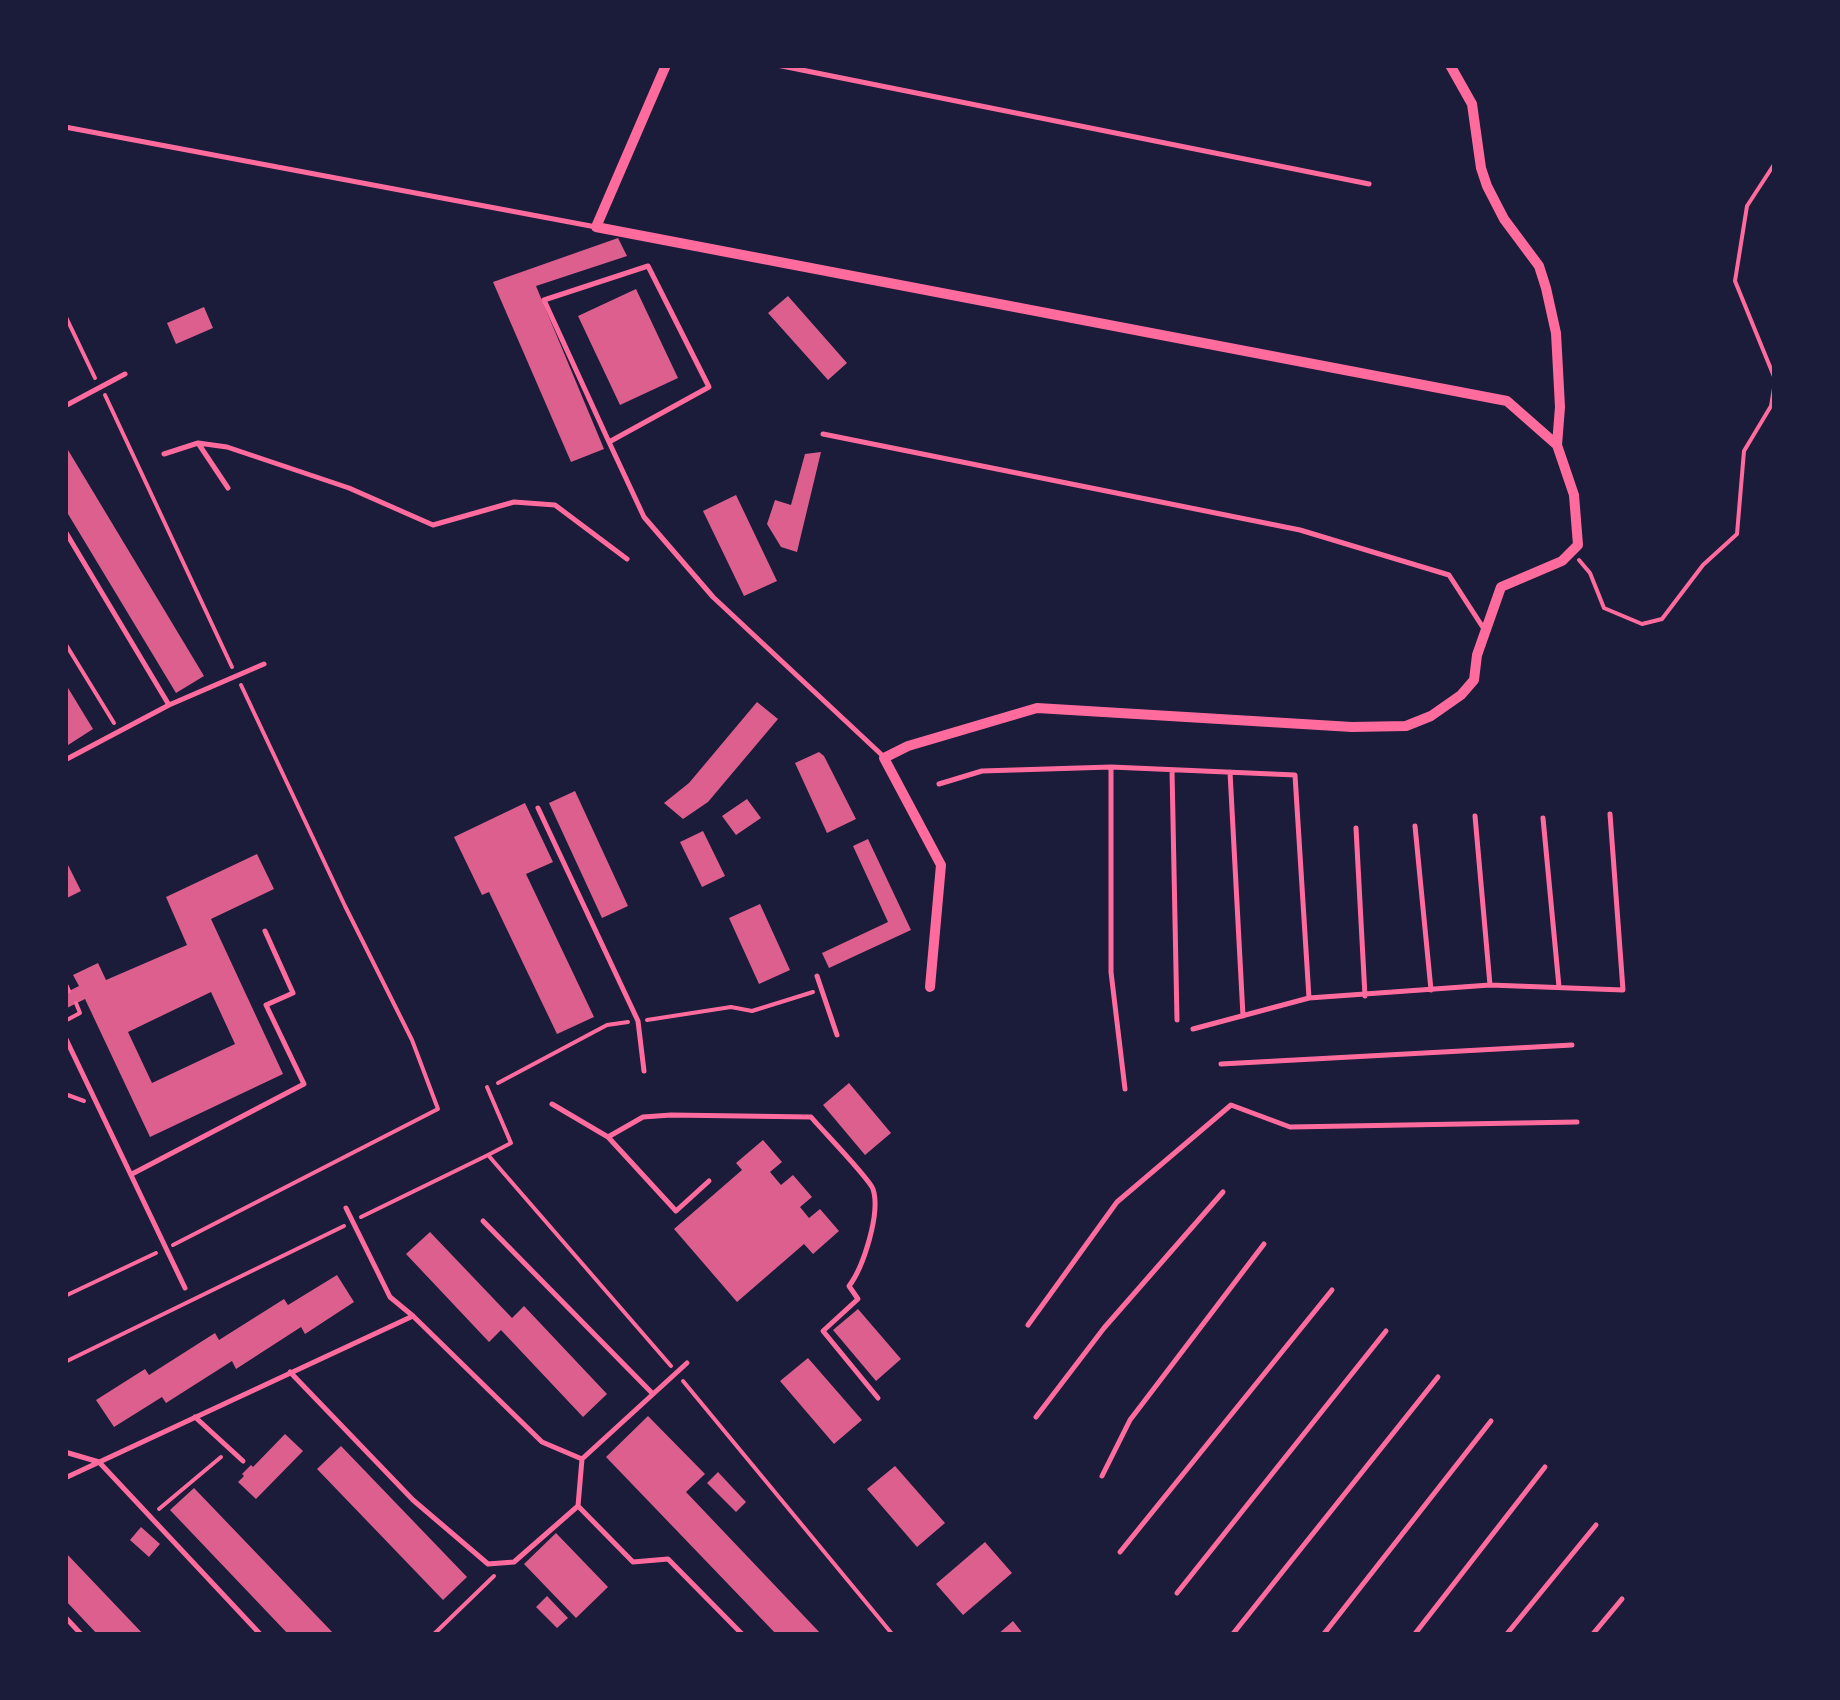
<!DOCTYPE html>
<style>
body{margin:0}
#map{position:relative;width:1840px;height:1700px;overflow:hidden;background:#1b1b3a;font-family:"Golos Text",sans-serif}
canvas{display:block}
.frame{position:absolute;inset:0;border:68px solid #1b1b3a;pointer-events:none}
</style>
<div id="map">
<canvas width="1840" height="1700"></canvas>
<div class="frame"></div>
</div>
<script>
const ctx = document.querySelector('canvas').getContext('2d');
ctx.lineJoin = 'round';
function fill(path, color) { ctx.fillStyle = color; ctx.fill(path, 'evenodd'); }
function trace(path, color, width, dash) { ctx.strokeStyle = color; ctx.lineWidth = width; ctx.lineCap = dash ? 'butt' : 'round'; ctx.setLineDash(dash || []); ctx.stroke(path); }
const building = new Path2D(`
 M618 238 627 256 536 286 604 449 571 462 493 282Z
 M636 289 678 378 620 405 578 316Z
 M788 296 847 363 828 380 768 313Z
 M204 307 213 328 176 344 167 323Z
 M65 445 204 676 176 693 65 509Z
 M821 452 797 552 781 547 767 524 775 500 791 505 805 454Z
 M736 495 777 581 744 596 703 511Z
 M65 683 93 729 65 747Z
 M757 702 778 719 708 802 683 819 664 803 689 783Z
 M819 752 824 756 856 819 827 833 795 763Z
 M575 791 628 906 602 918 549 803Z
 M747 799 761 818 736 835 722 816Z
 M525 803 553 862 526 874 594 1017 557 1034 489 892 482 895 454 837Z
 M703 831 725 876 702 887 680 842Z
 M868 839 911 930 829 968 822 953 888 922 853 846Z
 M257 854 274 889 211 919 283 1074 150 1137 85 999 65 1009V993L79 986 73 975 98 963 106 980 187 945 166 897ZM211 992 235 1044 152 1083 128 1032Z
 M65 859 81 891 65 899Z
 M760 904 790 970 759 984 729 918Z
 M849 1083 891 1133 865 1155 823 1105Z
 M763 1140 782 1162 770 1172 781 1185 793 1175 812 1197 800 1207 809 1218 820 1209 839 1231 813 1254 804 1244 737 1302 674 1229 742 1170 736 1163Z
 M430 1232 512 1318 524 1306 607 1394 583 1417 501 1330 489 1342 406 1254Z
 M337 1275 354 1302 305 1334 301 1327 236 1369 232 1361 166 1403 162 1397 114 1427 96 1400 145 1369 149 1375 215 1333 219 1340 284 1299 288 1305Z
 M858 1309 901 1359 876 1381 833 1330Z
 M808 1358 862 1420 834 1444 780 1381Z
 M648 1416 705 1474 686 1492 822 1635H777L606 1457Z
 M285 1434 303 1451 256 1499 238 1482 244 1476 242 1474 251 1465 253 1467Z
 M341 1446 467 1577 443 1600 317 1469Z
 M895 1466 945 1523 917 1547 867 1489Z
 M718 1472 746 1502 736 1512 707 1483Z
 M194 1488 335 1635H289L170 1510Z
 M141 1527 160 1544 149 1557 130 1540Z
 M556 1533 608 1587 576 1618 524 1564Z
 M985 1542 1012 1573 963 1615 936 1584Z
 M65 1552 144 1635H98L65 1600Z
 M547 1596 568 1618 557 1628 536 1607Z
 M1013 1621 1024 1635H997Z`);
const path = new Path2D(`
 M1775 163 1747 206 1735 281 1775 379
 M65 315 95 378
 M105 395 232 667
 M1579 560 1590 573 1604 608 1642 624 1662 619 1703 565 1737 534 1744 451 1771 406 1775 382
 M65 643 114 723
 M65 982 69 991
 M647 1020 731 1007 752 1011 813 992
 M65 1021 80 1013 76 1003
 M498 1083 607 1025 628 1022
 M487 1087 511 1143 488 1155
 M65 1094 84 1101
 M361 1217 488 1155 671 1366
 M173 1245 438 1109 412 1040 345 906 241 685
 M65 1296 156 1253
 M65 1362 344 1226
 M683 1381 893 1635
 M159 1509 221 1457
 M433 1635 494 1576`);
const service = new Path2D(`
 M777 65 1369 184
 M65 127 596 227
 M65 406 125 374
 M823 434 1300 530 1449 575 1484 629
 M609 442 544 300 648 266 709 387 609 442 644 517 713 597 883 756
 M198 443 227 447 349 488 433 525 514 502 555 505 627 559
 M164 454 198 443 228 488
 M65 531 169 705
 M65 760 169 705 264 664
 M1172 770 1177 1020
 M1230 772 1243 1016
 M939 784 982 771 1111 767
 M538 808 638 1021 644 1071
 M1475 816 1490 985
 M1543 818 1559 987
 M1415 826 1431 990
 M1356 828 1365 996
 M817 976 837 1035
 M1193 1029 1309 998 1490 985 1623 990 1610 814
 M65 1037 185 1288
 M1221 1064 1572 1045
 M1125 1089 1111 972V767L1295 775 1309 998
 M552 1104 608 1137 676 1211 709 1181
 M608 1137 643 1117 671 1115 811 1117C822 1130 869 1178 873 1189 881 1213 863 1268 849 1286L858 1299 823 1331 878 1398
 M132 1174 304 1084 266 1005 293 993 265 931
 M483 1221 653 1394
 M413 1316 542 1442 582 1459 687 1363
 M1028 1325 1117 1202 1231 1105 1290 1127 1577 1122
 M290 1372 413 1500 488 1564 514 1562 578 1506 582 1459
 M195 1417 243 1461
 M1036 1417 1104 1328 1223 1192
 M65 1452 99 1462 261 1635
 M1102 1476 1130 1420 1264 1244
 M65 1478 413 1316 390 1297 346 1208
 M578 1506 633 1562 668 1559 743 1635
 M1120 1552 1332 1290
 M1177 1593 1386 1331
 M65 1617 82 1635
 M1232 1635 1438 1377
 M1323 1635 1491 1421
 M1414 1635 1545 1467
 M1506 1635 1596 1525
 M1592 1635 1622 1599`);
const minor = new Path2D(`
 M666 65 596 227 1507 401 1557 445
 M930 987 941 865 884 758 908 746 1037 708 1352 727 1406 726 1431 716 1461 695 1474 680 1477 655 1501 587 1562 561 1578 545 1574 495 1557 445 1560 407 1556 333 1546 288 1539 266 1504 219 1487 186 1481 168 1472 104 1450 65`);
fill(building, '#dd5f8e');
trace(path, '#ff6b9d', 4);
trace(service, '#ff6b9d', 5);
trace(minor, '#ff6b9d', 10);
</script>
